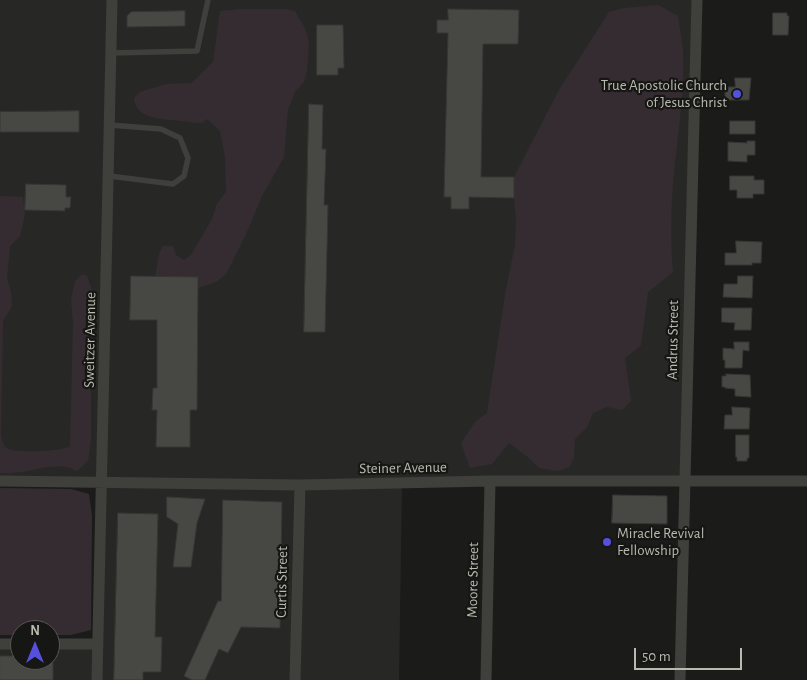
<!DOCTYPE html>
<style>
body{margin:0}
#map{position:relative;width:807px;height:680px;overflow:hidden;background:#1b1b1a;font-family:"Alegreya Sans",sans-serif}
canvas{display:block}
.north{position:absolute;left:10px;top:620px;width:50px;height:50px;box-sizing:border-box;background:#161615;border:1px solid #575752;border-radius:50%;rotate:0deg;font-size:14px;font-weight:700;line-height:20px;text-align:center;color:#b9b9ae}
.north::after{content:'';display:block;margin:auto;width:18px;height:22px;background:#5550dd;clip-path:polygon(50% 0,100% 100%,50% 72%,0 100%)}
.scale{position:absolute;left:634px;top:648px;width:108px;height:22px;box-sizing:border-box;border:2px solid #b9b9ae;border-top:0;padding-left:6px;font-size:15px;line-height:18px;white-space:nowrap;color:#b9b9ae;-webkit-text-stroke:4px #161615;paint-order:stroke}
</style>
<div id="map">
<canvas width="807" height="680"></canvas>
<div class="north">N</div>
<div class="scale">50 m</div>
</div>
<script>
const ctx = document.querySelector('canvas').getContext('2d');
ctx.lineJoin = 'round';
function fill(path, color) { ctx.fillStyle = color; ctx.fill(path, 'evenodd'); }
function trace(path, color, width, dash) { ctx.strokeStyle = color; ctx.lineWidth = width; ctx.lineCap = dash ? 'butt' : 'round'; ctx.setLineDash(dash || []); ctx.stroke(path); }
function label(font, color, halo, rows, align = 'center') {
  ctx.font = font + ' "Alegreya Sans",sans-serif'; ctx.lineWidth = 4.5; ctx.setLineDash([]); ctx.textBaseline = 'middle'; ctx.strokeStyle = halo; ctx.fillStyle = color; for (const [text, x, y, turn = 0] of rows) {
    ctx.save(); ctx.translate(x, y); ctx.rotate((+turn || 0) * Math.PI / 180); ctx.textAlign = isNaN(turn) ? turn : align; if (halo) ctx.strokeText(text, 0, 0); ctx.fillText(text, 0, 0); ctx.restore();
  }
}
const built = new Path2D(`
 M0 0H697L684 481 402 483 399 680H0V644H20V660H50V644L98 643 102 483 0 481Z`);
const green = new Path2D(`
 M658 5 678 16C679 27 682 39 683 50 685 91 678 132 674 172 671 205 670 239 673 272L648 292 641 345 625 358 631 401 622 410 607 407 593 413 587 427 575 439 574 457 569 467 558 471 539 468 529 458 509 443 492 464 470 468 461 443 475 422 487 413 506 289 515 245 516 218 514 198V177L559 90 609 12 624 8Z
 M239 9H285L295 11 305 28 309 42 307 70 304 82 295 92 288 109 284 157 262 196 246 234 226 274 216 282 198 288V277H155L159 254 163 246H173L176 255 184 260 191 255 212 219 217 204 226 192 225 157 220 131 207 119 202 123C191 123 181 120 170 120 155 118 136 117 134 98L140 92 166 84 192 83 213 62 220 11Z
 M0 196 23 197 25 214 20 236 10 246 7 278 11 292 12 306 3 321 1 435C2 440 3 446 8 449 17 453 62 452 70 446L73 323 71 300 75 281 82 274 87 276 94 296 95 309 91 341 86 351 84 373 90 386 91 396V439L88 461 77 471C60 461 39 469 21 472 14 473 7 473 0 473Z
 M0 488 71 489 89 494 92 516 91 630 71 635H50V630H20V635H0Z`);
const building = new Path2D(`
 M448 9 519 10 518 44H483L481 177H514V198L469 197V209H451V197H444L448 33H437V20H448Z
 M185 11V26L127 27V16L131 12Z
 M773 13H787V16H789L788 35H773Z
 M317 25H343L344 68H338V75H317Z
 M735 78H751L749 100H725V87H735Z
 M309 104 323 105 322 149H326L324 205H328L325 332H304Z
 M79 111V132H0V112Z
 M730 121H755V134H730Z
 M747 141H755V155H747V162L728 161V142L747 143Z
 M730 176H754V180H764V194H753V198H737V190H730Z
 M26 184 66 185V197H71L70 208H65V211L25 210Z
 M736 241 762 242 761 263H752V265H725V253H736Z
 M131 276 198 277 197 410H190V447H156L157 410H152L153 388H157V320H130Z
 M738 276H753L752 298 723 297 724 284H737Z
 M722 308H752L751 330H734L735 323 722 322Z
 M734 342H749V351L743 350 742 368H725V360H723V348L734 349Z
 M726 374 750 375 751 397 735 396V389L725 388V387H722V376H726Z
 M732 407 750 408 749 429H724L725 415H732Z
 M736 435H749V458H747V461H737V457H736Z
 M613 495 667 496V524L612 523Z
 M167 497 205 499 197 523 191 567H173L178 524 167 517Z
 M223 500 282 502 280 628 241 627 228 653 219 649 205 680H192L184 676 218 601H221Z
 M118 513 158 514 155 637H162L161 672H143V680H114Z
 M0 656H20V660H50V657H53V680H0Z`);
const lane = new Path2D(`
 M111 53 197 51 208 0
 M109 176 173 184 184 176 188 158 180 138 161 129 110 125`);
const street = new Path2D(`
 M0 481 300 485 490 481H807
 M0 644H20
 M50 644H98
 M97 680 112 0
 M295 680 300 485
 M486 680 490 481
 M680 680 697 0`);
const markers = [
 [737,94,5,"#5550dd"],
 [607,542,5,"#5550dd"]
];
const poiNames = [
 ["True Apostolic Church",727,85],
 ["of Jesus Christ",727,102],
 ["Miracle Revival",617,533,"left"],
 ["Fellowship",617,550,"left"]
];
const streetNames = [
 ["Sweitzer Avenue",90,340,-89],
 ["Andrus Street",673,340,-89],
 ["Steiner Avenue",403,468,-1],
 ["Moore Street",473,580,-89],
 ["Curtis Street",282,582,-89]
];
fill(built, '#272826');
fill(green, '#352c31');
fill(building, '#474844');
trace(building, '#363734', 1);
trace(lane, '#3f403b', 5.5);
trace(street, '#3f403b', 11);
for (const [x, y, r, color] of markers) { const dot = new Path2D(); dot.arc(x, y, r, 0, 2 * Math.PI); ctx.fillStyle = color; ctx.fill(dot); trace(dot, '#161615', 2); }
label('15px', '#b9b9ae', '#161615', poiNames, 'right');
label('15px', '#b9b9ae', '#161615', streetNames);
</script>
